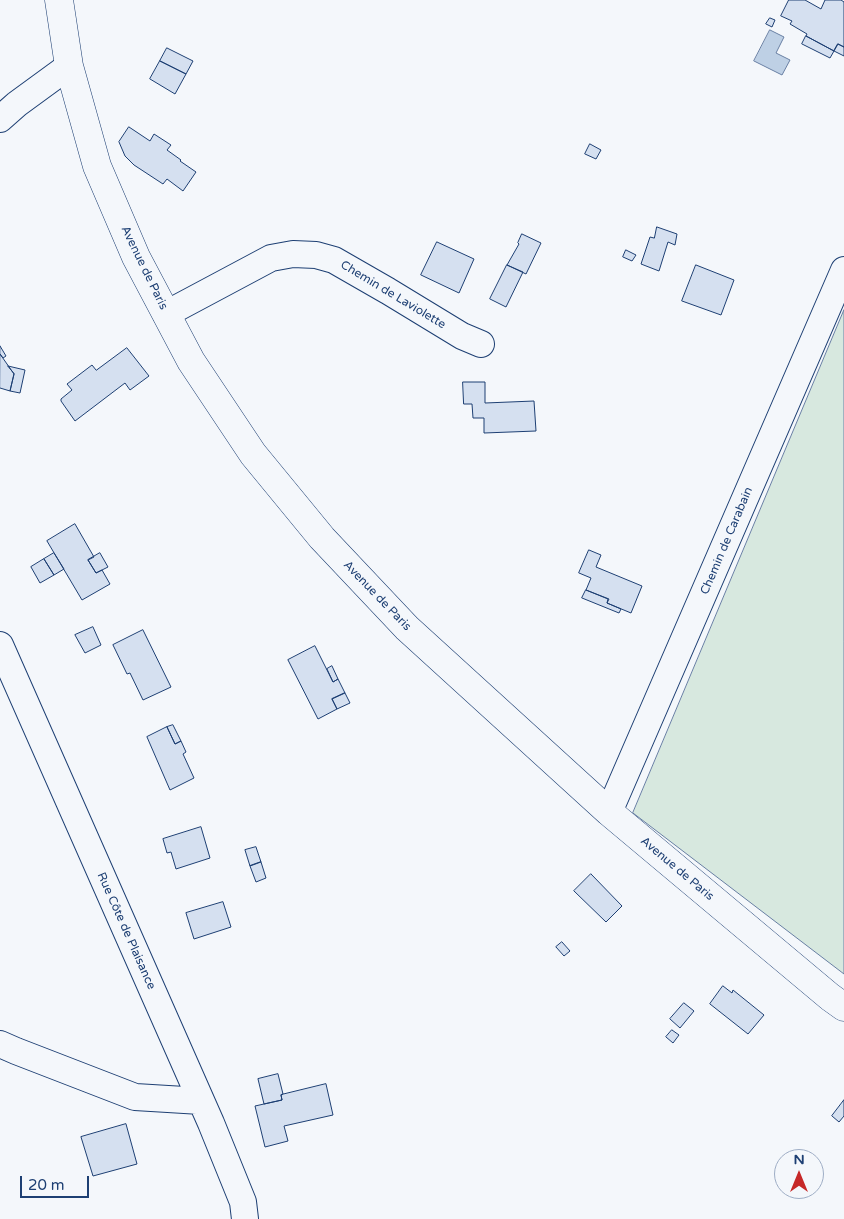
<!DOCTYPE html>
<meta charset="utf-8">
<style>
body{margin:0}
#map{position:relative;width:844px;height:1219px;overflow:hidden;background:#f4f7fb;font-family:"Varela Round",sans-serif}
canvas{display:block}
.north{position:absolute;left:774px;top:1149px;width:50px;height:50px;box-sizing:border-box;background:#f4f7fb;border:1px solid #9eadc5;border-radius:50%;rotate:0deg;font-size:14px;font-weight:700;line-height:20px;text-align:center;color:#1d3f73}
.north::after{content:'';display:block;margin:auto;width:18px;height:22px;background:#c62828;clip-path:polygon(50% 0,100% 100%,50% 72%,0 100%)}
.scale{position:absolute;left:20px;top:1176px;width:69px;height:22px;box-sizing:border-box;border:2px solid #1d3f73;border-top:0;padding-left:6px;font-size:15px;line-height:18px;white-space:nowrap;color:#1d3f73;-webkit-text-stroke:4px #f4f7fb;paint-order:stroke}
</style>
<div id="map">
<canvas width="844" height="1219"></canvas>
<div class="north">N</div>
<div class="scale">20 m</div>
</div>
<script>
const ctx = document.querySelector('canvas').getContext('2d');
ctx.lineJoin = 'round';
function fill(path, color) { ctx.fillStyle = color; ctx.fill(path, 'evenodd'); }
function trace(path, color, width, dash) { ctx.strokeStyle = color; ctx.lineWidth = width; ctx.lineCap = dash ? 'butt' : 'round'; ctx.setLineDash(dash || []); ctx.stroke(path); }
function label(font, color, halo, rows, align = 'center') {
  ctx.font = font + ' "Varela Round",sans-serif'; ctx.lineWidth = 4; ctx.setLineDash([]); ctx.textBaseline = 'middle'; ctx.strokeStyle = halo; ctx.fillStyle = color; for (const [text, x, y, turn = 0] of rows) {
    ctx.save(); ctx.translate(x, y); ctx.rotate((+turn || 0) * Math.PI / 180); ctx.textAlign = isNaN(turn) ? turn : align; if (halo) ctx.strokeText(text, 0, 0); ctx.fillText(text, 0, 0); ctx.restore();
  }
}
const green = new Path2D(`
 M844 310V974L633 813Z`);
const water = new Path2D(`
 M770 30 784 37 776 53 790 60 782 75 754 61Z`);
const building = new Path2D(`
 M789 0H805L821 9 825 0H841L844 2V47L838 44 834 51 806 36 807 34 790 24 792 21 781 16Z
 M770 18 775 20 772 27 766 24Z
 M806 36 834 51 830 58 802 44Z
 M838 44 844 47V56L834 51Z
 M167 48 193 61 186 74 160 61Z
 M160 61 186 74 175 94 150 79Z
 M129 127 150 141 154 134 171 145 167 150 181 160 180 161 196 172 183 191 167 179 163 184 134 165 125 156 119 142Z
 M590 144 601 150 596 159 585 154Z
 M657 227 677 234 675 245 668 242 659 271 641 264 650 237 654 238Z
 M522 234 541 243 526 274 507 265 519 244 518 243Z
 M437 242 474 259 459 293 421 275Z
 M626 250 636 255 632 261 623 257Z
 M507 265 523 272 506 307 490 299Z
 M696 265 734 280 721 315 682 301Z
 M0 346 6 356 3 358 0 354Z
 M127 348 149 376 130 390 125 383 75 421 61 401V399L72 390 67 384 92 365 96 370Z
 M0 354 14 374 10 391 0 388Z
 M8 366 25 370 20 393 10 391 14 374Z
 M463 382H485V403L534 401 536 431 484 433V418H473L472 404H464Z
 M75 524 94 557 88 560 96 573 102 570 110 584 82 600 47 541Z
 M589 550 601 555 596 567 642 586 631 613 607 603 609 599 586 590 591 578 579 573Z
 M54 553 64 569 54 575 44 559Z
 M100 553 108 567 96 573 88 560Z
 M44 559 54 575 40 583 31 567Z
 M586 590 608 599 607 603 621 609 619 613 582 598Z
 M93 627 101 645 85 653 75 635Z
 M143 630 171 687 143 700 130 673 127 674 113 645Z
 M315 646 333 682 338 679 345 693 332 699 337 709 318 719 288 660Z
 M332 666 338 679 333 682 327 669Z
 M345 693 350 703 337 709 332 699Z
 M173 725 181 741 175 744 167 727Z
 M167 727 175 744 181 741 186 752 183 754 194 778 170 790 147 737Z
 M201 827 210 858 176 869 171 852 167 853 163 839Z
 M256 847 261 862 250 866 245 850Z
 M261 862 266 878 256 882 250 866Z
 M591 874 622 906 606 922 574 891Z
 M223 902 231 927 194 939 186 913Z
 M562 942 570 951 564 956 556 947Z
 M723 986 732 993 733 990 764 1015 748 1034 710 1004Z
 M684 1003 694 1011 680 1028 670 1019Z
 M672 1030 679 1035 673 1043 666 1037Z
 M278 1074 283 1094 281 1095 282 1100 264 1104 258 1079Z
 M326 1084 333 1115 284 1126 288 1141 265 1147 255 1106 282 1100 281 1095Z
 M844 1100V1116L839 1122 832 1116Z
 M126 1124 137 1164 93 1176 81 1137Z`);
const minor = new Path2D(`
 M0 119 17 104 69 66
 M166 314 271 258 293 254 316 255 334 260 388 291 462 336 481 344
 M0 645 211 1123 243 1202 245 1219
 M609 812 844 270
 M0 1044 16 1051 135 1097 201 1101`);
const major = new Path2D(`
 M59 0 69 66 97 166 136 257 191 361 253 454 322 538 407 628 609 812 830 997 844 1007`);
const streetNames = [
 ["Avenue de Paris",144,268,64],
 ["Chemin de Laviolette",393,295,31],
 ["Chemin de Carabain",727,541,-67],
 ["Avenue de Paris",377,596,46],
 ["Avenue de Paris",677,869,40],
 ["Rue Côte de Plaisance",126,931,66]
];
fill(green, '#d7e8df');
trace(green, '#687fa3', 1);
fill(water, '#bed0e5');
trace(water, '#687fa3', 1);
fill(building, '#d5e0f0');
trace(building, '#1d3f73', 1);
trace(minor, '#1d3f73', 28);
trace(major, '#1d3f73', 29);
trace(minor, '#f4f7fb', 26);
trace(major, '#f4f7fb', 28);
label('12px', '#1d3f73', '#f4f7fb', streetNames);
</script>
